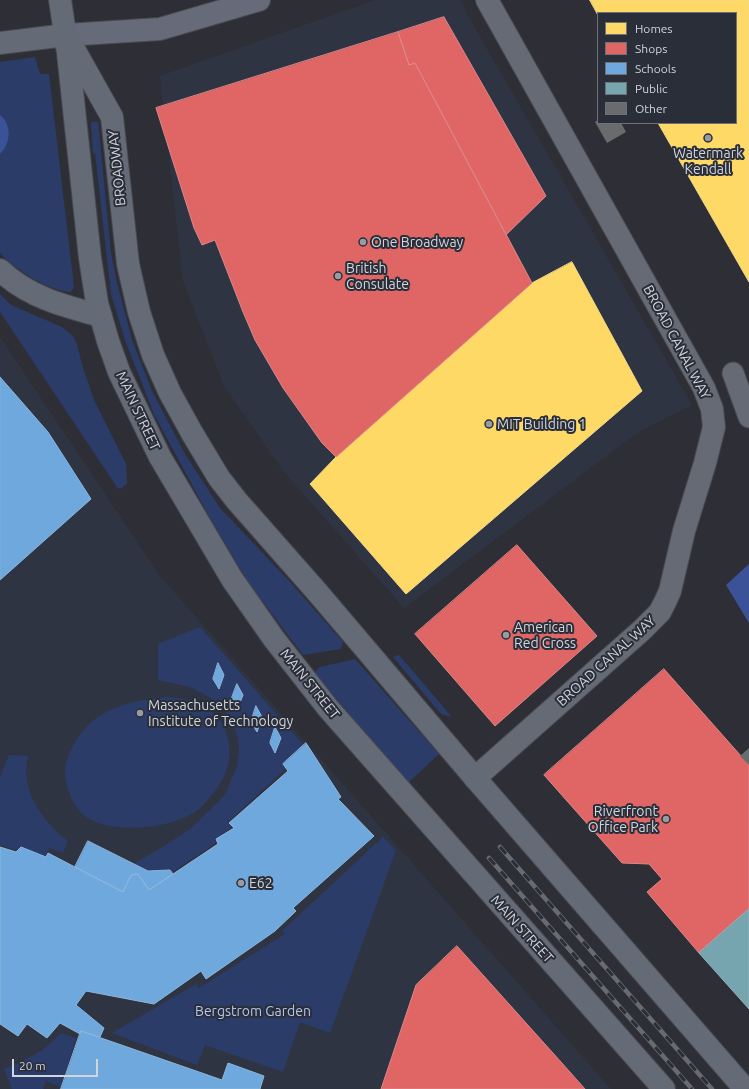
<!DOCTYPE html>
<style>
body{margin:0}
#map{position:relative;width:749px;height:1089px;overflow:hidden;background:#2e2f36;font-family:Ubuntu,sans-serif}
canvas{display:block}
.legend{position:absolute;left:597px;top:12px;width:140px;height:112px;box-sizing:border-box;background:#2a2e39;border:1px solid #6d717a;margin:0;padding:5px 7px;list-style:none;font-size:12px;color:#d2d5dc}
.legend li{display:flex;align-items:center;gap:8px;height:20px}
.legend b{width:20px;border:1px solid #6d717a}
.scale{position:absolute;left:12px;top:1059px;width:86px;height:18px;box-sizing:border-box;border:2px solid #d2d5dc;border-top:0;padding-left:5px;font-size:12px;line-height:14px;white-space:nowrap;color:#d2d5dc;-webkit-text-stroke:3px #2a2e39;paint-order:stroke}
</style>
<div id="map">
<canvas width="749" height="1089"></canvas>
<ul class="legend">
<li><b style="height:11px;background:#ffd966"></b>Homes</li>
<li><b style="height:11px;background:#e06666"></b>Shops</li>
<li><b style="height:11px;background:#6fa8dc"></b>Schools</li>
<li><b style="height:11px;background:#76a5af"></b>Public</li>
<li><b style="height:11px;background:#6a6b6c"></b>Other</li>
</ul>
<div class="scale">20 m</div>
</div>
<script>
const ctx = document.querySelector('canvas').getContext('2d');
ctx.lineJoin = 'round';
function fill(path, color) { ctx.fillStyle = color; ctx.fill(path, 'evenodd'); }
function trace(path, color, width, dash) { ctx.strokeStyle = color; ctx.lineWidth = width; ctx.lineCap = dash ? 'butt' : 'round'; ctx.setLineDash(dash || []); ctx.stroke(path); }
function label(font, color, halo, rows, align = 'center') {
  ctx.font = font + ' Ubuntu,sans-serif'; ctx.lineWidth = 4; ctx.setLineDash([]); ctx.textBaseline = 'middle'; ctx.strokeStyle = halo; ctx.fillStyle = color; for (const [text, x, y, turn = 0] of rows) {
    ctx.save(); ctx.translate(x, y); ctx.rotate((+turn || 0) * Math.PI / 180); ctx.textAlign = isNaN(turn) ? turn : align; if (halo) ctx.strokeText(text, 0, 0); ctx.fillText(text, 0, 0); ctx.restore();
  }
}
const built = new Path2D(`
 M375 0H461L467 14 692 405 638 432 404 608 284 472 224 386 183 281 160 76Z
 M0 337 160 576 611 1089H0Z`);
const green = new Path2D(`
 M35 57 40 74H49L74 287 71 292C49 291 14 269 0 253V62Z
 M91 122H98L111 253 117 283 132 340 152 391 185 454 220 508 291 583 343 642 341 649 303 655 248 582 211 520 154 414 126 343 111 294 95 153H93Z
 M0 294 11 305 62 327 73 336 77 344 82 365 94 400 126 464 127 484 120 489 117 487 0 312Z
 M200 627 307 749 228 822 231 828 214 840 216 843 154 884 133 864 166 845 190 829 225 795 237 766 239 750 238 737 232 722 222 707 211 698 190 687 158 680V644Z
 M399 655 452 717 441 714 393 657Z
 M355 659 439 754 408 783 314 673 320 667Z
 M168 697C190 699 219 707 226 732 233 755 229 772 215 791 210 797 205 804 199 809 174 829 113 835 86 817 74 808 66 789 65 774 64 765 69 754 73 746 92 709 129 700 168 697Z
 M9 755 28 756C20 791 42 821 68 841L63 853 49 848 44 859 0 845V777Z
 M383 837 396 850 330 1033 300 1022 283 1072 205 1045 197 1065 112 1033 196 984 199 988 285 934 282 931Z
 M61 1033 76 1038 61 1087 46 1081 43 1089H12L4 1069C25 1061 46 1050 61 1033Z`);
const water = new Path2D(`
 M0 115C12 125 11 143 0 154Z
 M749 564V623L726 585Z`);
const homes = new Path2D(`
 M590 0H749V282L658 123H736V13H598V15Z
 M572 262 642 391 406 594 310 484 336 457 532 283Z`);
const shops = new Path2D(`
 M444 17 546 196 506 235 415 63 409 65 398 32Z
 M398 32 409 65 415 63 532 283 336 457 322 443 305 419 283 388 255 340 243 312 215 240 202 245 194 228 156 108Z
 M517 545 597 636 495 726 415 634Z
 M664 669 749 765V909L699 953 647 892 662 879 649 864 622 863 544 775Z
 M457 946 561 1062 585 1089H381L416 985Z`);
const schools = new Path2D(`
 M0 377 48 432 91 499 0 580Z
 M218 663 224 675 219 689 213 679Z
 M237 684 243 695 237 710 231 700Z
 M256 706 262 717 257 732 251 722Z
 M275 727 281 738 275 753 270 743Z
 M306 743 341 797 338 799 374 836 293 908 296 911 275 931 206 979 201 971 154 1004 86 991 76 1005 104 1028 100 1037 81 1031 80 1034 60 1023 47 1038 27 1024 18 1036 0 1024V847L16 852 21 847 46 857 48 853 123 892 131 875 138 874 149 890 218 844 216 839 234 828 229 823 288 771 283 764Z
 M88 841 148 871 170 870 173 874 149 890 138 874 131 875 123 892 75 867Z
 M81 1031 222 1080 228 1063 264 1076 260 1089H61Z`);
const public = new Path2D(`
 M749 909V1009L699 953Z`);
const building = new Path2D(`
 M598 120V123H621L626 132 607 143 595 122Z
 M749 748V765L740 756Z`);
const pedestrian = new Path2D(`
 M733 373 749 417`);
const minor = new Path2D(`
 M475 778 642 630 660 612 665 602 670 591 684 531 705 463 714 427 712 409 704 388 487 0`);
const secondary = new Path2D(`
 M66 35 160 29 259 0`);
const primary = new Path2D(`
 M60 0 68 53 90 258 97 303 108 341 119 372 160 457 232 579 274 639 328 708 664 1089
 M66 35 112 117 128 264 139 312 153 355 170 393 192 433 219 478 237 501 318 593 475 778 745 1089
 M0 43 66 35
 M0 270C28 297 64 306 101 316`);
const rail = new Path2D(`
 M500 847 712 1089
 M489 858 692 1089`);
const markers = [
 [708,138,4,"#999ba2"],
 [363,242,4,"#999ba2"],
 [338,276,4,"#999ba2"],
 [489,424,4,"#999ba2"],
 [506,635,4,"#999ba2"],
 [140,713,4,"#999ba2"],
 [666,819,4,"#999ba2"],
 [241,883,4,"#999ba2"]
];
const poiNames = [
 ["Watermark",708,153,"center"],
 ["Kendall",708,169,"center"],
 ["One Broadway",371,242],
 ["British",346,268],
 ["Consulate",346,284],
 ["MIT Building 1",497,424],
 ["American",514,627],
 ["Red Cross",514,643],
 ["Massachusetts",148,705],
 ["Institute of Technology",148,721],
 ["Riverfront",658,811,"right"],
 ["Office Park",658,827,"right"],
 ["E62",249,883]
];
const streetNames = [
 ["BROADWAY",117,168,-96],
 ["BROAD CANAL WAY",677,342,62],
 ["MAIN STREET",138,411,65],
 ["BROAD CANAL WAY",606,661,-42],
 ["MAIN STREET",310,684,51],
 ["MAIN STREET",522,929,48]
];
const parkNames = [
 ["Bergstrom Garden",253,1011]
];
fill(built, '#2f3443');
fill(green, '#2c3c69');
fill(water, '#3b5299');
fill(homes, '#ffd966');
trace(homes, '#f2d889', 1);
fill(shops, '#e06666');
trace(shops, '#dc8789', 1);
fill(schools, '#6fa8dc');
trace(schools, '#8db6dc', 1);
fill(public, '#76a5af');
trace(public, '#92b3bc', 1);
fill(building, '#6a6b6c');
trace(pedestrian, '#494a50', 23);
trace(minor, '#494a50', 24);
trace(secondary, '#494a50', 24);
trace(primary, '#494a50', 24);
trace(pedestrian, '#656a75', 21);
trace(minor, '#656a75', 22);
trace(secondary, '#676b79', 22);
trace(primary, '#656a77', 22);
trace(rail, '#696b72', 4.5);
trace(rail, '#2a2e39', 3, [9]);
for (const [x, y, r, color] of markers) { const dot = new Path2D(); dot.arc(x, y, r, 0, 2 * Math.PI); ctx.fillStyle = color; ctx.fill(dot); trace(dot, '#2a2e39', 1.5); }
label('14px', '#d2d5dc', '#2a2e39', poiNames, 'left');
label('14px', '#d2d5dc', '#2a2e39', streetNames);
label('14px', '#b3c5ef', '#2a2e39', parkNames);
</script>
